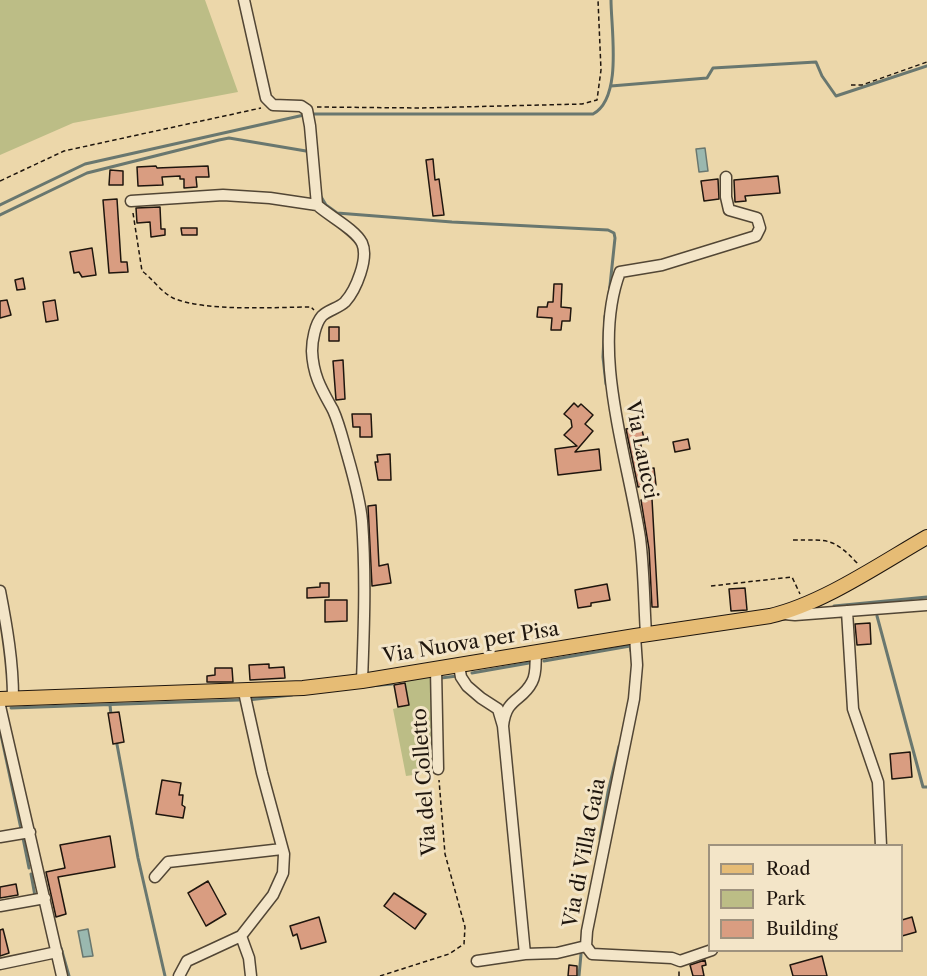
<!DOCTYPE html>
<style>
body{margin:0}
#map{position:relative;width:927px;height:976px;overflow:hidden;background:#ecd7aa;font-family:"Libre Caslon Text",serif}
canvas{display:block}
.legend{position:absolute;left:708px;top:844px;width:195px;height:108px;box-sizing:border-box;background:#f3e5c8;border:2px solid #9e927e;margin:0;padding:8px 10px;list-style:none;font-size:18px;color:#1f160e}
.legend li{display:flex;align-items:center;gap:12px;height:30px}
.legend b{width:30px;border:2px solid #9e927e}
</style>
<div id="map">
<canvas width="927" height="976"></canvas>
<ul class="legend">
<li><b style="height:8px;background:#e6bc75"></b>Road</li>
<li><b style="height:16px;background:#bcbd86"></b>Park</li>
<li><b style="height:16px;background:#d99d81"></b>Building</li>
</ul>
</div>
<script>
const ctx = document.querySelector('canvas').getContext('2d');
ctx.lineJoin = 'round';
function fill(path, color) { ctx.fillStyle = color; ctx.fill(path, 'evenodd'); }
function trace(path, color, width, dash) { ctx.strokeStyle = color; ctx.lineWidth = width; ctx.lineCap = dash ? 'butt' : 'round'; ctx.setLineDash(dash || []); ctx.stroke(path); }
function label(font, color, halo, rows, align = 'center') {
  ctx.font = font + ' "Libre Caslon Text",serif'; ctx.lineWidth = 6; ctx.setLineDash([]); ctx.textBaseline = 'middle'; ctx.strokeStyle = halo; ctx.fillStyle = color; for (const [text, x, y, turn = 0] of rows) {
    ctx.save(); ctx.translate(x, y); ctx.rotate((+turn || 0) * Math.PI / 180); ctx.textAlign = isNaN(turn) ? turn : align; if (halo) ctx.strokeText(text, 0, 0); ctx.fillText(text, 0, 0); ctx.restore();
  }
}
const green = new Path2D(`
 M0 0H205L238 92 73 123 0 155Z
 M436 675 435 772 406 776 393 709 409 705 405 680Z`);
const water = new Path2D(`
 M705 148 708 171 699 172 696 149Z
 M88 929 93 956 83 957 78 931Z`);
const stream = new Path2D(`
 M611 86 707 78 713 68 816 62 822 76 836 96 927 66
 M310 114H593C623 98 611 29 611 0
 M320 195 326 205 337 213 452 222 608 230 614 233 615 238 609 295
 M0 205 85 164 304 115
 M0 215 87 173 219 140 229 138 306 151
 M605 316 603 357 606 384
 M834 606 927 597
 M877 616 923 787H927
 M544 661 630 646 631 651
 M472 673 529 663
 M441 678 457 676
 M370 686 392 684
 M248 700 292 695
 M110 705 111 715
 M11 708 239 700
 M0 730 21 829
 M116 739 138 858 165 976
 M23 838 29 868
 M600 839 608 792 619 746
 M31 874 35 896
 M61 948 69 976
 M579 976 581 954`);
const building = new Path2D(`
 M433 159 435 180 439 179 444 215 433 216 426 160Z
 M156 166 157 168 208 166 209 177H196L197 187 184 188V179H180V176L162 177 163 185 138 186 137 167Z
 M110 170 123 171V185H109Z
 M778 176 780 193 745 196 746 201 735 202 734 180Z
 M718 179 719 199 704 201 701 181Z
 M117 199 121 262H127L128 272 109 273 103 200Z
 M160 207 161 229H165V235L151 237 150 222 137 223 136 208Z
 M181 228H197V235H182Z
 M92 248 96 275 82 277 79 272 74 273 70 252Z
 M23 278 25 289 17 290 15 280Z
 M554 284H562L561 307 571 308 570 321H562L561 330H551L552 318 537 317 538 307H547L548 302H553Z
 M7 300 11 315 0 318V301Z
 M55 300 58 320 46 322 43 302Z
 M329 327H339V341H329Z
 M343 360 345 399 336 400 333 361Z
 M574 403 578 407 581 404 593 415 585 424 593 431 575 452 599 449 601 470 558 475 555 449 577 446 564 435 572 427 571 420 564 414Z
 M352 414H371L372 437H360V427H353Z
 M641 426 644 438 640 439 645 469 654 468 656 485 638 487 626 429Z
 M688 439 690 449 675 452 673 442Z
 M390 454 391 480H378L375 462H378L377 455Z
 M652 499 658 607H652L649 549 641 500Z
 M376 505 379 566 388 564 391 583 372 586 368 506Z
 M320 583H329V597L307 598V588L320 587Z
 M607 584 610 600 591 603V606L578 608 575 590Z
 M745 588 747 610 731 611 729 589Z
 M325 600H347V621L325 622Z
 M870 623 871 644 857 645 855 624Z
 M269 664V668L284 667 285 678 250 680 249 665Z
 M215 668H232L233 682H207V676L215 675Z
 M405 683 409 705 398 707 394 685Z
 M119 712 124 742 113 744 108 713Z
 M910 752 912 777 892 779 890 754Z
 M162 780 181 783 179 795H183L182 805 185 807 183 818 156 814Z
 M110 836 115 867 58 877 66 914 56 917 46 872 65 868 60 845Z
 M208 881 226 914 206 926 188 893Z
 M16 884 18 895 0 898V887Z
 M394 893 426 914 415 929 384 906Z
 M319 917 326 942 301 949 297 934 293 936 290 926Z
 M912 917 916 932 902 936V920Z
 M3 929 9 953 0 956V930Z
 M822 956 827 976H793L790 965Z
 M705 960 706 965 702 966 704 976H693L690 965Z
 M569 965 577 966V976H568Z`);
const path = new Path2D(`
 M851 85H862L927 62
 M317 107 420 108 582 104 597 100 601 70 598 0
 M0 181 64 151 261 108
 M133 213 142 271C153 279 161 292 173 298 206 312 275 307 311 307L314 310
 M793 540C828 540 833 537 858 564
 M711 586 792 577 800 594
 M380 976 449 954 464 944 465 927 445 854 439 780
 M679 976V971`);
const minor = new Path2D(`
 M244 0 266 98 273 105 301 106 307 110 310 126 317 205C329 216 355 229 362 243 369 258 356 290 345 302 339 308 328 310 322 316 315 324 312 341 312 351 313 376 322 390 333 410 339 423 343 440 347 454 353 475 360 499 362 521 366 574 364 628 362 681
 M131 201 223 195 270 198 317 205
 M0 591C7 627 13 662 13 698
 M847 611 853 709 878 782 881 846
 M784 614 795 615 927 605
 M646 634C644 603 644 570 640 538 628 458 590 351 620 272L662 265 756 236 760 228 757 218 729 210 726 197V177
 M635 636 637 665 634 699 587 931 586 946 592 954 672 958 680 961 712 950
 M459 666 461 677 467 686 481 698 498 709 503 726C506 697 522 702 532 682 537 673 535 663 536 653
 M436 669 438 769
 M0 706 62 976
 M503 726 525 954
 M0 837 30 832
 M155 877 168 862 282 849
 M0 906 45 898
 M241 936 249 958 251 976
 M477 961 525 954 557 953 586 946
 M0 964 57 952
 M179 976 187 961 241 936 273 895 283 873 284 854 262 773 244 692`);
const major = new Path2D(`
 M0 699 303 688 362 681 635 636 770 616C822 604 880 564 927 537`);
const streetNames = [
 ["Via Laucci",641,450,79],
 ["Via Nuova per Pisa",471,643,-9],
 ["Via del Colletto",425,782,-94],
 ["Via di Villa Gaia",585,853,-79]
];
fill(green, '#bcbd86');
fill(water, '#9ab8af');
trace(water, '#69776f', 1.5);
trace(stream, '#69776f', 3);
fill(building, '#d99d81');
trace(building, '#1f160e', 1.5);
trace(minor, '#524635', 13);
trace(major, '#1f160e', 16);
trace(path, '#1f160e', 1.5, [4.5, 3]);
trace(minor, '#f3e5c8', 10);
trace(major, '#e6bc75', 14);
label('20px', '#1f160e', '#f3e5c8', streetNames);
</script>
